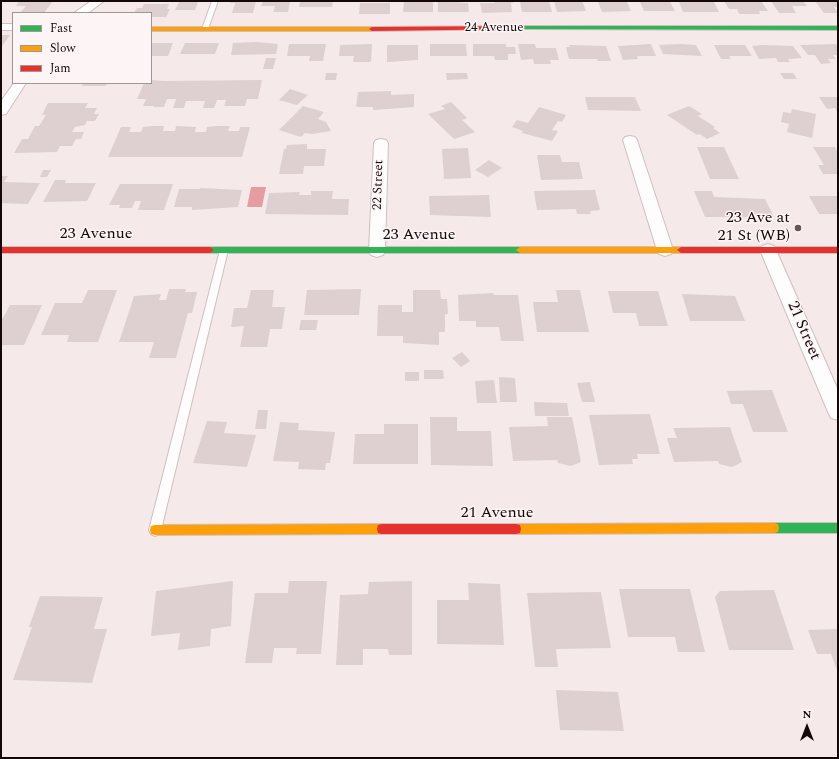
<!DOCTYPE html>
<style>
body{margin:0}
#map{position:relative;width:839px;height:759px;overflow:hidden;background:#f6e9e9;font-family:Spectral,serif}
canvas{display:block}
.frame{position:absolute;inset:0;border:2px solid #140708;pointer-events:none}
.legend{position:absolute;left:12px;top:12px;width:140px;height:72px;box-sizing:border-box;background:#fdf5f5;border:1px solid #a09696;margin:0;padding:5px 7px;list-style:none;font-size:12px;color:#140708}
.legend li{display:flex;align-items:center;gap:8px;height:20px}
.legend b{width:20px;border:1px solid #a09696}
.north{position:absolute;left:787px;top:707px;width:40px;height:40px;-webkit-text-stroke:3px #fdf5f5;paint-order:stroke;rotate:0deg;font-size:11px;font-weight:700;line-height:16px;text-align:center;color:#140708}
.north::after{content:'';display:block;margin:auto;width:14px;height:18px;background:#140708;clip-path:polygon(50% 0,100% 100%,50% 72%,0 100%)}
</style>
<div id="map">
<canvas width="839" height="759"></canvas>
<div class="frame"></div>
<ul class="legend">
<li><b style="height:5px;background:#30b455"></b>Fast</li>
<li><b style="height:5px;background:#ff9f0a"></b>Slow</li>
<li><b style="height:5px;background:#e5322d"></b>Jam</li>
</ul>
<div class="north">N</div>
</div>
<script>
const ctx = document.querySelector('canvas').getContext('2d');
ctx.lineJoin = 'round';
function fill(path, color) { ctx.fillStyle = color; ctx.fill(path, 'evenodd'); }
function trace(path, color, width, dash) { ctx.strokeStyle = color; ctx.lineWidth = width; ctx.lineCap = dash ? 'butt' : 'round'; ctx.setLineDash(dash || []); ctx.stroke(path); }
function label(font, color, halo, rows, align = 'center') {
  ctx.font = font + ' Spectral,serif'; ctx.lineWidth = 3; ctx.setLineDash([]); ctx.textBaseline = 'middle'; ctx.strokeStyle = halo; ctx.fillStyle = color; for (const [text, x, y, turn = 0] of rows) {
    ctx.save(); ctx.translate(x, y); ctx.rotate((+turn || 0) * Math.PI / 180); ctx.textAlign = isNaN(turn) ? turn : align; if (halo) ctx.strokeText(text, 0, 0); ctx.fillText(text, 0, 0); ctx.restore();
  }
}
const water = new Path2D(`
 M251 187H266L262 207H247Z`);
const building = new Path2D(`
 M19 1H53L44 13H20L26 6H16Z
 M231 1H256L253 13H232L235 3H230Z
 M263 1H290L288 12H273L275 6H261Z
 M300 1H333L332 7H299Z
 M404 1 433 2V12H403Z
 M438 1 468 3 469 12H438Z
 M495 1H512L513 3H511L512 12 482 13 480 3H495Z
 M534 1H549L552 12H522L520 2Z
 M554 1H582L586 11 557 12Z
 M602 1 627 2 631 11 602 12 598 2Z
 M653 1 670 2 675 11H644L640 2H654Z
 M724 1H761L768 11H759L760 14H739L737 9H729Z
 M771 1H803L807 6H792L796 13H779Z
 M815 1H838V7H834L838 13H824Z
 M179 2H198L195 10H175Z
 M679 2H714L719 12H683Z
 M360 3H390V14H359Z
 M144 4H169L167 9H170L166 17H151V13H134L137 8H142Z
 M1 35H10L1 48Z
 M151 43H173L168 56H151Z
 M185 43H219L215 54H180Z
 M233 43 256 42 278 44 276 54 231 55Z
 M289 44H326L323 61H309L310 56H287Z
 M372 44 371 62H353L354 56H339L340 45Z
 M430 44H466L467 56H430Z
 M473 44H506V47H515L516 54H508V60H495L494 56H473Z
 M518 44H535L536 48H556L559 60H550L551 64H534L533 59 521 60Z
 M651 44 656 56H637L638 59 623 60 618 46Z
 M681 44 696 45 702 56 663 54 659 45Z
 M836 44 838 47V55H833L836 59H828L831 63 821 64 815 55H808L800 45Z
 M387 45H418V60L387 62Z
 M569 45 606 46 611 61H598L597 59H569L566 47H570Z
 M714 45H745L752 56H729L731 59H721Z
 M762 45 793 46 802 58 788 59 790 62H778L776 58 759 59 752 46Z
 M266 58H276L273 69H263Z
 M326 73H337L336 80H325Z
 M446 73H467L468 79 447 80Z
 M780 73H793L797 79H784Z
 M151 80 164 81 262 80 258 99H247L245 106H224L226 100H217L214 108H203L205 101H186L184 108H173L176 99H167L164 107H153L154 106H143L146 99H137L144 83H151Z
 M83 83H107L106 86H82Z
 M290 89 308 95 297 105 279 100Z
 M391 91V95L414 94V107L373 110V107H356L358 92Z
 M585 97H635L641 111 588 110Z
 M819 97H838V113L835 108 827 109Z
 M451 102 467 118 462 120 475 132 454 139 428 114 445 109 441 106Z
 M48 103H88L85 108H97L94 114H99L95 121H87L85 125 75 127 72 132H84L81 139H76L72 146H60L57 152 14 153 22 139H28L35 126H39L46 115H42Z
 M303 106 324 112 318 119 326 122 331 131 312 134 305 133 301 137 279 130Z
 M689 106 702 114 698 116 715 127 713 128 720 133 707 139 700 134 697 135 667 115Z
 M539 107 566 115 562 122 558 121 552 130 558 131 552 141 522 133 523 131 512 127 517 120 528 123Z
 M792 109 816 114 812 138 787 132 789 124 781 122 783 112 791 113Z
 M154 126H164L163 131H175L176 126 196 127 195 132H206L207 127 218 126H230L228 131H239L240 127H250L242 157H108L121 127H131L129 132H141L143 127Z
 M307 144V149H326L324 166H304L303 174H279L284 149H286L287 145Z
 M697 147H724L739 179H710Z
 M813 147H835L838 153V174H823L818 165H824Z
 M468 148 471 178 444 179 442 149Z
 M537 155H560L562 162H579L583 179 541 180Z
 M489 160 502 168 488 177 475 170Z
 M43 170H51L47 177H40Z
 M1 176H8L4 182 40 183 28 204 1 203Z
 M55 180H66L65 183H96L87 201 43 202Z
 M120 184H173L164 210H138L141 201H135L132 208H119L120 205H109Z
 M200 188 242 190 238 207 192 210V207H174L179 189H200Z
 M595 190 600 210 590 211 591 214H577L576 209 537 210 534 191Z
 M311 191H333L332 199H349L348 215 265 214 269 193 300 192 299 195H311Z
 M694 191H712L714 197 765 199 774 217H705Z
 M489 195 491 217 430 215 429 196Z
 M809 196H838V214H819Z
 M169 289H186L185 292H197L192 313H188L176 358H149L154 342H119L134 296 161 294 159 300H166Z
 M361 289 359 315H304L307 290Z
 M88 290H117L98 342H67L69 335H41L55 303H82Z
 M251 290H274L272 307H285L282 329H270L267 347H240L244 326 231 327 234 308H247Z
 M413 290H440L441 299H447L448 314H445V332H439V345L403 343V336H377L378 305H402V312H413Z
 M556 290H580L589 332H537L533 302H558Z
 M608 291H658L668 326H639L636 313H613Z
 M493 293 494 295H518L524 341H501L499 327H476V321H459L458 295Z
 M682 294 735 296 745 321H690Z
 M10 305H42L24 345H1V318H3Z
 M301 320H318L316 330H299Z
 M462 352 470 361 461 367 452 358Z
 M424 370H443L444 379H424Z
 M405 372H419V381H405Z
 M499 377 515 378 517 402H500Z
 M494 380 497 403H477L475 381Z
 M590 382 595 402H582L577 383Z
 M772 390 788 432H753L743 404H731L727 391Z
 M534 402 567 403 569 416H535Z
 M258 410H268L266 429H255Z
 M650 414 660 454H637L638 459H632L633 464 599 465 589 415Z
 M430 417H457V431H491L493 466 431 465Z
 M547 417H572L581 462 571 466 558 463 557 460 513 461 509 427 548 426Z
 M207 421 227 422 224 433 256 435 247 467 193 463Z
 M280 422 299 423 298 430 335 432 330 463H326L325 470 298 469 299 462 273 461Z
 M384 424H418V464H353L355 434H384Z
 M730 427 742 462 732 467 719 464 718 461 674 462 667 438H677L673 428Z
 M233 581 231 626 211 629 210 646 178 650 180 633 151 636 156 591Z
 M289 581H327L321 654H296L297 648H274L272 663H245L255 593H288Z
 M412 581V655H389L388 649H363V665H336L340 595 368 594 369 582Z
 M468 583 500 584 504 645 437 644V600H469Z
 M619 589H690L705 652H678L675 637H628Z
 M774 590 794 650H729L715 597 720 591Z
 M601 592 611 648 556 649 558 667H535L527 593Z
 M40 596 103 597 94 629H107L92 683 13 680 32 627H29Z
 M838 629V673L831 654H817L808 630Z
 M556 690 618 692 624 731 560 730Z`);
const lane = new Path2D(`
 M212 1H218L208 29 203 30 202 29Z
 M224 247 228 250 161 530 159 534 155 536 151 534 149 530 220 250Z`);
const street = new Path2D(`
 M91 1H104L88 13H74Z
 M1 24H13V30H1Z
 M14 83H26L6 114 1 115V101Z
 M630 136 635 137 637 140 673 250 671 254 665 256 659 254 657 250 623 140 625 137Z
 M381 139 386 140 388 143 385 251 383 255 377 257 371 255 369 251 374 143 376 140Z
 M768 244 774 246 776 250 838 390V420L831 418 828 412 760 250 762 246Z`);
const fast = new Path2D(`
 M521 26H838V30L519 29 518 28Z
 M210 247H520L524 250 520 253H210L206 250Z
 M774 523H838V533H774L770 532 769 528 770 524Z`);
const slow = new Path2D(`
 M151 27H372L375 29 372 31H151Z
 M520 247H681L685 250 681 253H520L516 250Z
 M774 523 778 524 779 528 778 532 774 533 516 534 512 533 511 529 512 525 516 524Z
 M382 524 386 525 387 529 386 533 382 534 155 535 151 534 150 530 151 526 155 525Z`);
const jam = new Path2D(`
 M521 26 524 28 523 29 372 31 369 29 372 27Z
 M1 247H210L214 250 210 253H1Z
 M681 247H838V253H681L677 250Z
 M382 524H516L520 525 521 529 520 533 516 534H382L378 533 377 529 378 525Z`);
const markers = [
 [798,228,4,"#635657"]
];
const farStreetnames = [
 ["24 Avenue",494,28],
 ["22 Street",379,185,-88]
];
const poiNames = [
 ["23 Ave at",790,219],
 ["21 St (WB)",790,237]
];
const streetNames = [
 ["23 Avenue",96,235],
 ["23 Avenue",419,236],
 ["21 Street",803,331,67],
 ["21 Avenue",497,514]
];
fill(water, '#e59da2');
fill(building, '#ded0d0');
trace(lane, '#cdc0c0', 2);
trace(street, '#cdc0c0', 2);
trace(fast, '#cdc0c0', 2);
trace(slow, '#cdc0c0', 2);
trace(jam, '#cdc0c0', 2);
fill(lane, '#fefcfc');
fill(street, '#fefcfc');
fill(fast, '#30b455');
fill(slow, '#ff9f0a');
fill(jam, '#e5322d');
for (const [x, y, r, color] of markers) { const dot = new Path2D(); dot.arc(x, y, r, 0, 2 * Math.PI); ctx.fillStyle = color; ctx.fill(dot); trace(dot, '#fdf5f5', 1.5); }
label('13px', '#140708', '#fdf5f5', farStreetnames);
label('16px', '#140708', '#fdf5f5', poiNames, 'right');
label('16px', '#140708', '#fdf5f5', streetNames);
</script>
